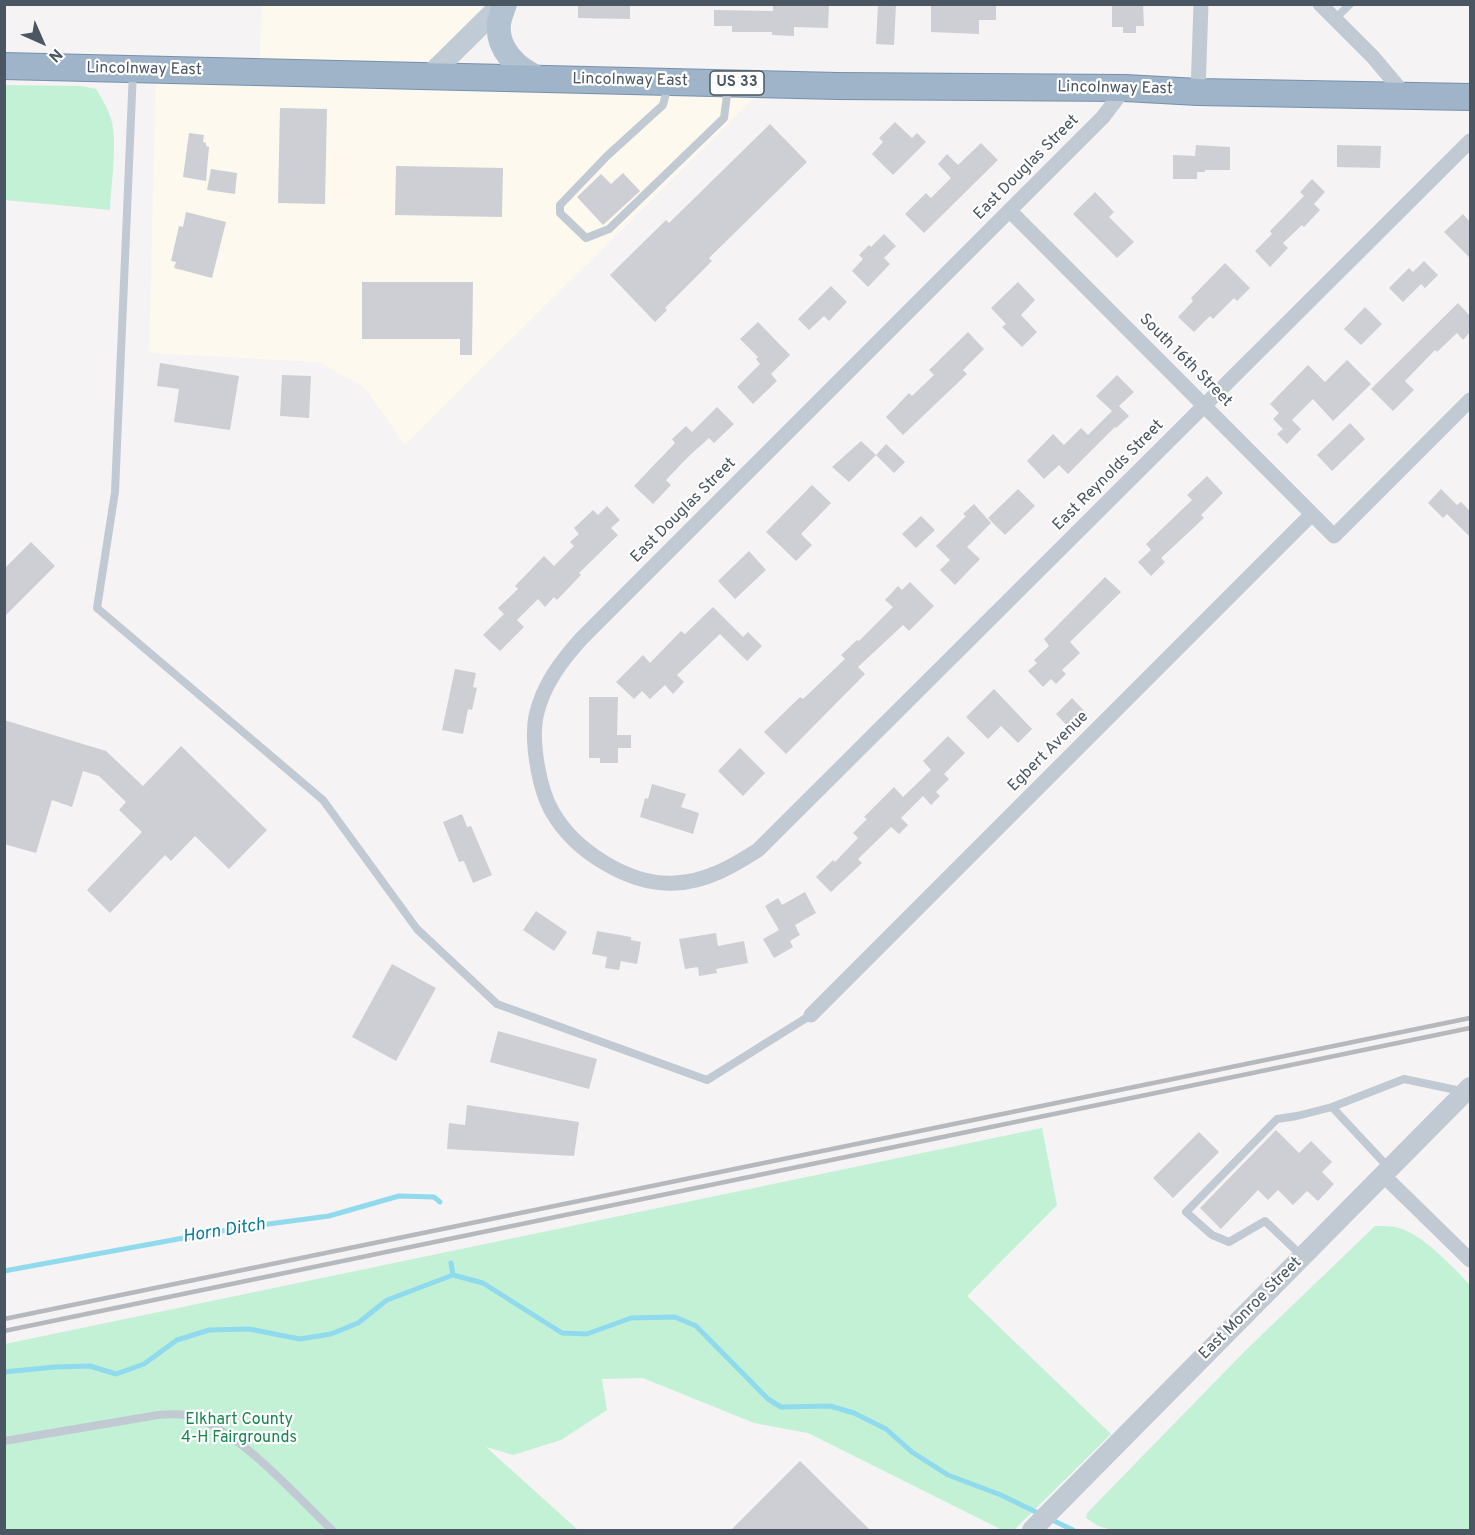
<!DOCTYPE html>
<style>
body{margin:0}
#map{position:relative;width:1475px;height:1535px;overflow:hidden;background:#f5f3f3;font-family:Overpass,sans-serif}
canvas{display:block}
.frame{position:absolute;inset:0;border:6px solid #4a5661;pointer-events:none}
.north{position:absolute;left:12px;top:12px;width:60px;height:60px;-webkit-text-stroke:4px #fff;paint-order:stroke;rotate:135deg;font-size:16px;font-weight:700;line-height:24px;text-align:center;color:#4a5661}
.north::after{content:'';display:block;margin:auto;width:21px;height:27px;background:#4a5661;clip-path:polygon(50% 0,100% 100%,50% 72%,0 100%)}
</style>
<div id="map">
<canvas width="1475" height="1535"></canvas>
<div class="frame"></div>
<div class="north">N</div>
</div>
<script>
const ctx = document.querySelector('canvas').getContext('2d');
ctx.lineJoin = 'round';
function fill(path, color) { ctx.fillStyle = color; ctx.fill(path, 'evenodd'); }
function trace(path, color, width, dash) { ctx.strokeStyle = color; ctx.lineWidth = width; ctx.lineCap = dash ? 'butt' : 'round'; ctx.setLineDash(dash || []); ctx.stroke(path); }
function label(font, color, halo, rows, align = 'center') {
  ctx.font = font + ' Overpass,sans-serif'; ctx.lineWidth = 4.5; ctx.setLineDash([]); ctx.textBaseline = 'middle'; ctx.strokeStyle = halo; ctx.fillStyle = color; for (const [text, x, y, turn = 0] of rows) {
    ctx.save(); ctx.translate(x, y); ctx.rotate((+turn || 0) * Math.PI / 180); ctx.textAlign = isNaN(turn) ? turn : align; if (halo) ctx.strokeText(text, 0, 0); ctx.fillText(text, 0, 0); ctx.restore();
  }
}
const commercial = new Path2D(`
 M262 5H501L429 76 767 85 405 445 365 388 319 362 149 353 156 69 259 71Z`);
const green = new Path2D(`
 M5 85 81 86 96 89C102 99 108 108 111 119 118 142 111 185 110 210L5 200Z
 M1042 1128 1057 1205 967 1296 1111 1434 1014 1530H1002L808 1433 754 1423 643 1378 602 1379 607 1410 561 1440 513 1455 486 1447 578 1530H5V1344Z
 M1375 1226C1383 1226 1391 1226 1399 1228 1422 1234 1453 1267 1470 1285V1530H1112L1098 1526 1086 1518 1087 1513 1246 1350Z`);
const stream = new Path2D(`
 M451 1263 453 1275
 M4 1271 238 1228 329 1216 399 1196 434 1197 440 1202
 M4 1372 55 1367 90 1366 116 1374 144 1364 177 1340 209 1330 249 1329 300 1339 331 1334 358 1323 387 1300 453 1275 483 1283 562 1333 587 1334 631 1318 675 1317 696 1326 768 1399 781 1407 830 1406 854 1413 886 1429 912 1452 948 1475 1001 1495 1042 1515
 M1050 1519 1073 1530`);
const building = new Path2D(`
 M578 4H630V19L578 18Z
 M773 4H829L828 28 794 27V36L772 35V32H732V26H714V10L773 11Z
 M878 4H896L894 45 876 44Z
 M931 4H996V20H979V34L931 32Z
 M1112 4H1143L1144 26H1136V33H1123V27H1112Z
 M280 108 327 109 325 204 278 203Z
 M895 122 912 138 917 133 926 142 893 175 872 154 883 142 879 138Z
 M770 124 807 162 709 258 712 261 665 308 667 310 655 322 610 275 666 220 669 223Z
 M189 133 204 135 203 142 206 143V146L209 147 206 181 183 177Z
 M981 143 998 160 924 233 905 214 926 193 931 198 951 178 938 164 947 154 958 165Z
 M1196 145 1230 147V170H1205V172H1197V179H1173V155L1195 156Z
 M1337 145 1381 146 1380 168 1337 167Z
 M396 166 503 168 502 217 395 215Z
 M211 169 237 173 235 194 207 190Z
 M623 173 640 191 603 225 577 197 601 174 611 184Z
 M1312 179 1325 192 1314 204 1320 210 1304 227 1302 225 1283 243 1288 248 1270 267 1255 251 1272 234 1270 231 1304 196 1300 192Z
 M1095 192 1114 212 1109 217 1134 242 1117 258 1073 214Z
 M186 212 226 222 212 278 174 268 176 262 171 261 179 226 183 227Z
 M1463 214 1470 222V258L1444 232Z
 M884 234 896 246 884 258 890 264 868 287 852 271 863 259 859 255 869 245 871 247Z
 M1424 261 1438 275 1425 288 1421 284 1403 302 1389 288 1409 268 1413 272Z
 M1225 263 1250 288 1237 301 1234 298 1213 319 1210 316 1194 332 1178 317 1193 301 1191 298Z
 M362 282H473L472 355H460V339H362Z
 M1018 282 1035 300 1021 315 1037 332 1022 347 1002 327 1006 324 991 308Z
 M831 286 847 302 829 321 824 316 809 330 798 319Z
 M1458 303 1470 316V332L1463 340 1457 333 1437 352 1435 350 1405 381 1414 390 1393 411 1371 389Z
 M1365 307 1382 324 1361 345 1344 329Z
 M758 322 790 355 771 374 777 381 753 404 737 387 760 364 756 359 758 357 740 339Z
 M968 332 984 349 963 370 967 374 903 435 886 417 909 393 912 396 934 375 929 370Z
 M1347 360 1371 384 1333 421 1313 399 1292 420 1301 429 1287 444 1277 434 1283 429 1273 419 1279 413 1270 404 1308 365 1325 382Z
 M160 363 239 376 230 430 174 422 179 389 157 386Z
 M282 375 311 376 309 418 280 416Z
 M1117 375 1134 392 1119 406 1129 416 1116 428 1115 427 1068 474 1059 465 1044 479 1027 461 1053 434 1064 445 1081 428 1088 435 1112 411 1096 396Z
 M717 407 734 424 714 443 709 438 689 456 666 480 671 485 653 504 634 486 675 443 672 439 686 426 692 432Z
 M1350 423 1365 439 1332 471 1317 455Z
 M861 441 876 455 849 482 832 467Z
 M886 444 905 462 894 473 876 455Z
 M1207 476 1223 493 1201 515 1204 518 1161 558 1165 562 1151 576 1138 562 1151 550 1146 544 1192 500 1187 495Z
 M812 485 831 503 801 534 812 545 796 561 766 532Z
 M1018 489 1035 506 1005 535 988 518Z
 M1441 489 1457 505 1461 502 1470 511V537L1447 514 1443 518 1428 503Z
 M974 504 991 523 967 547 980 559 955 585 940 570 950 560 936 546 966 516 963 514Z
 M607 506 620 520 611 528 618 535 579 573 581 575 557 600 554 597 545 607 538 599 517 620 524 627 500 651 483 635 504 614 498 608 518 589 515 586 544 556 554 566 574 546 570 542 579 534 574 528 593 510 598 515Z
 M921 516 935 530 916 548 902 534Z
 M31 542 55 566 4 617V569Z
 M749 551 766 570 735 599 718 581Z
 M1105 577 1121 592 1070 642 1080 653 1062 670 1066 674 1056 684 1051 679 1043 687 1028 671 1037 663 1034 660 1049 646 1044 639Z
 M910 582 934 606 909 631 903 625 858 667 865 674 786 754 764 732 800 697 803 699 845 659 841 655 857 640 859 641 893 607 885 600 898 586 902 590Z
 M713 607 743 637 748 632 762 646 747 661 720 634 677 675 684 682 673 694 665 685 650 699 642 691 634 699 616 682 643 655 650 663 681 631 685 634Z
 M455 669 476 673 473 687 477 688 472 710 468 709 463 734 442 730Z
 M994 689 1032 729 1018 743 1001 726 988 739 966 717Z
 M589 697H618L617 735H631V748H618V763H600V758H589Z
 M1072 698 1089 716 1073 732 1056 714Z
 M4 720 106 751 143 786 181 746 267 830 229 869 195 836 171 861 165 855 110 913 87 890 142 832 119 810 126 802 99 776 83 771 72 807 52 800 36 853 4 844Z
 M948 736 965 753 944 774 949 779 936 792 940 796 931 805 923 796 901 818 908 825 899 834 891 827 858 859 862 863 831 892 816 877 833 860 835 862 858 838 853 833 867 819 864 817 894 787 903 797 931 770 923 761Z
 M740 748 765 773 743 796 718 771Z
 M652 784 686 794 681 807 699 813 693 834 640 817 645 798 648 799Z
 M462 814 467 827 471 826 492 875 473 883 464 861 459 862 443 822Z
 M805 892 816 913 795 925 800 935 790 941 793 947 774 958 763 939 779 930 765 906 778 898 782 905Z
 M536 911 567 932 554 951 523 930Z
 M597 931 631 937V940L641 942 637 964 621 961 619 970 605 968 607 957 592 954Z
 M716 933 718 946 744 941 748 963 716 969 717 973 699 976 698 967 685 969 679 939Z
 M392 964 436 988 396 1061 352 1037Z
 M498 1031 597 1059 589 1089 490 1062Z
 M467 1105 579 1122 574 1156 447 1149 449 1123 465 1125Z
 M1276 1130 1299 1153 1311 1141 1332 1162 1322 1172 1334 1184 1318 1201 1307 1191 1293 1205 1278 1190 1268 1200 1258 1190 1221 1229 1200 1208Z
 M1199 1132 1219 1152 1173 1198 1153 1178Z
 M800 1461 870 1530H731Z`);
const service = new Path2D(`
 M1335 19 1350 4
 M133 71 115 492 97 608 323 800 417 929 497 1004 707 1080 811 1015
 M668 86 663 105 607 156 560 205V213L586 238 609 229 724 118 728 88
 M1389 1168 1332 1107 1404 1079 1461 1091
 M1302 1256 1265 1221 1229 1242 1212 1235 1186 1212 1277 1119 1297 1116 1332 1107
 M4 1441 158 1415C167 1415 177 1413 185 1415 234 1424 296 1496 332 1530`);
const minor = new Path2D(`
 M1320 4 1373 57 1405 95
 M1125 88 1103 117 582 638C561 661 543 685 536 716 531 742 539 790 553 813 575 851 630 886 675 883 706 882 733 866 758 850L1470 141
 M1198 92 1201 4
 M1010 211 1334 536 1470 400
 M811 1015 1312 514
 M1383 1175 1470 1260`);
const tertiary = new Path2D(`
 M1032 1530 1470 1087`);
const secondary = new Path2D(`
 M429 76 502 4`);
const primary = new Path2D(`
 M505 4C503 10 500 17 499 23 496 49 517 69 539 78`);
const trunk = new Path2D(`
 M4 66 838 86 1125 88 1198 92 1470 97`);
const rail = new Path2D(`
 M4 1319 1470 1018
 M4 1331 1470 1028`);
const shields = [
 [737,83,54]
];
const shieldNames = [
 ["US 33",737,83]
];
const streetNames = [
 ["Lincolnway East",144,70,1],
 ["Lincolnway East",630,81,1],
 ["Lincolnway East",1115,89,1],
 ["East Douglas Street",1027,168,-45],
 ["South 16th Street",1185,361,45],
 ["East Reynolds Street",1109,476,-45],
 ["East Douglas Street",684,511,-45],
 ["Egbert Avenue",1049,752,-45],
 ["East Monroe Street",1251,1309,-45]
];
const parkNames = [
 ["Elkhart County",239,1421],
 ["4-H Fairgrounds",239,1439]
];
const waterNames = [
 ["Horn Ditch",224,1232,-9]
];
fill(commercial, '#fdf9ef');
fill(green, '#c3f1d5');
trace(stream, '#90daee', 5);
fill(building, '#cdcfd5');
trace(trunk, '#7690ad', 28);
trace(service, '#c1cad2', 8);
trace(minor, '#c1cad2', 15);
trace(tertiary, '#c1cad2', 20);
trace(secondary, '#c1cbd6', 21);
trace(primary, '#b3c2d1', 24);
trace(trunk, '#9fb4c9', 26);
trace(rail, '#b5b8bd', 4.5);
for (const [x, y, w] of shields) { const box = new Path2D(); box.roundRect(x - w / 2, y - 12, w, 24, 4.5); ctx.fillStyle = '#fff'; ctx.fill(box); trace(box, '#4a5661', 1.5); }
label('bold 15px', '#4a5661', null, shieldNames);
label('16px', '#4a5661', '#fff', streetNames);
label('16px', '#17864f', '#fff', parkNames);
label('italic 18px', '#0c7c9b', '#fff', waterNames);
</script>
